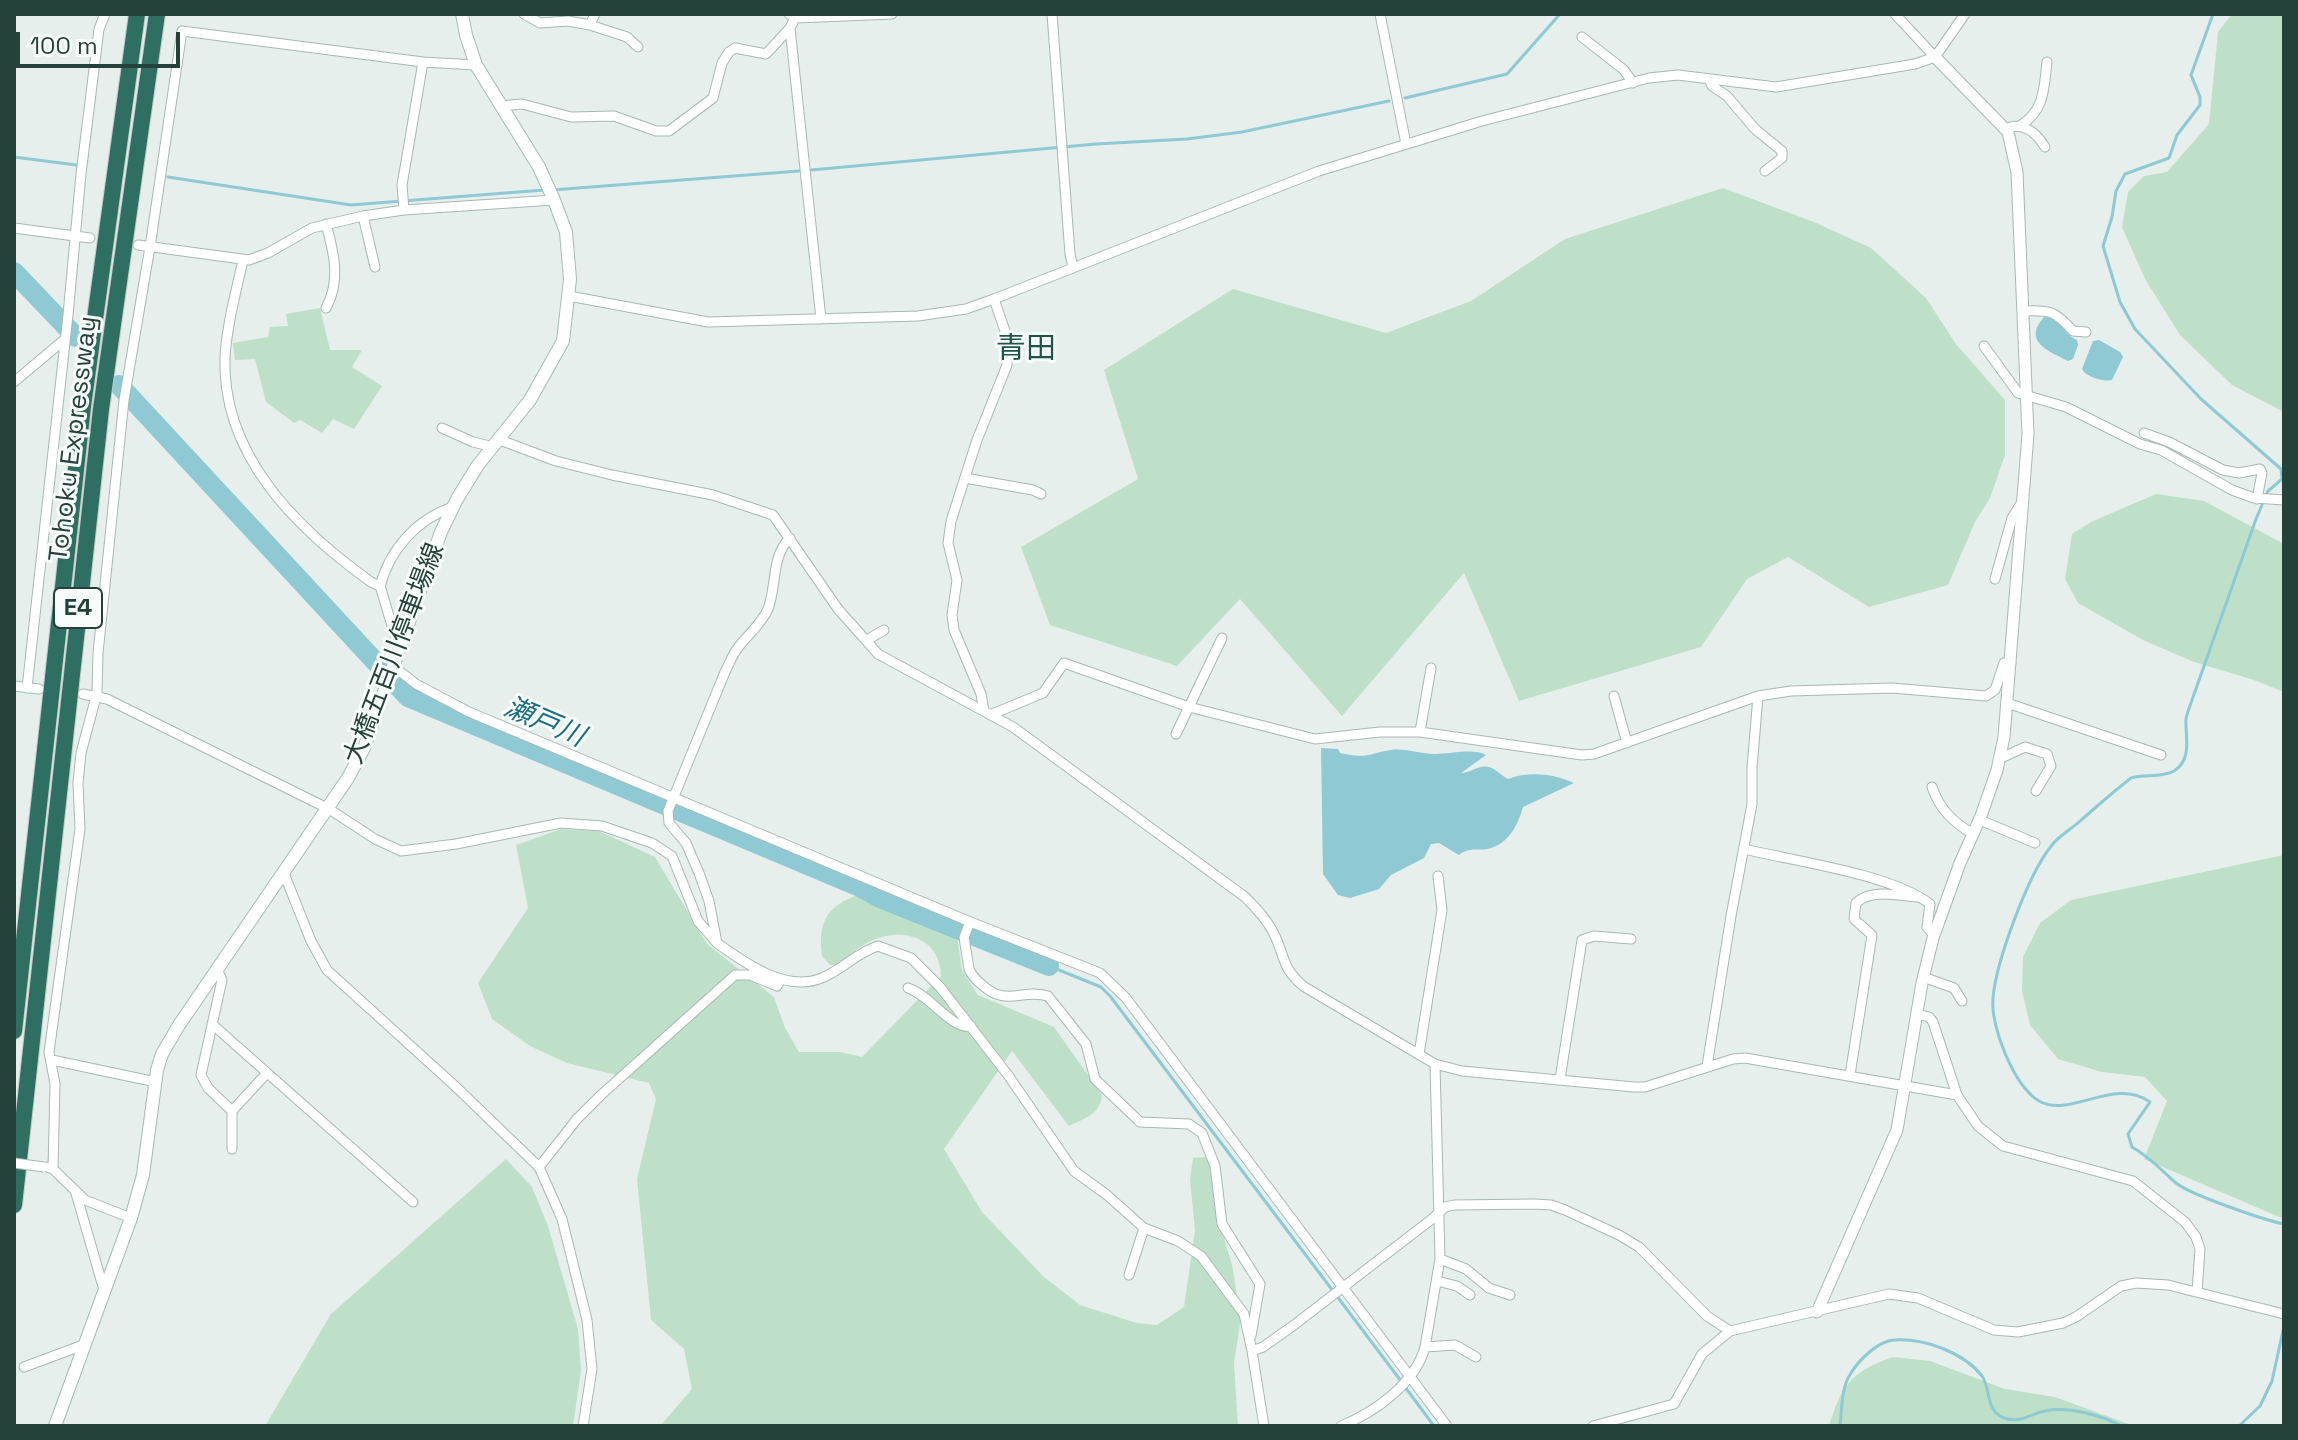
<!DOCTYPE html>
<meta charset="utf-8">
<style>
body{margin:0}
#map{position:relative;width:2298px;height:1440px;overflow:hidden;background:#e6efeb;font-family:"Space Grotesk",sans-serif}
canvas{display:block}
.frame{position:absolute;inset:0;border:16px solid #24423a;pointer-events:none}
.scale{position:absolute;left:16px;top:32px;width:164px;height:36px;box-sizing:border-box;border:4px solid #24423a;border-top:0;padding-left:10px;font-size:24px;line-height:28px;white-space:nowrap;color:#24423a;-webkit-text-stroke:6px #f7fbf9;paint-order:stroke}
</style>
<div id="map">
<canvas width="2298" height="1440"></canvas>
<div class="frame"></div>
<div class="scale">100 m</div>
</div>
<script>
const ctx = document.querySelector('canvas').getContext('2d');
ctx.lineJoin = 'round';
function fill(path, color) { ctx.fillStyle = color; ctx.fill(path, 'evenodd'); }
function trace(path, color, width, dash) { ctx.strokeStyle = color; ctx.lineWidth = width; ctx.lineCap = dash ? 'butt' : 'round'; ctx.setLineDash(dash || []); ctx.stroke(path); }
function label(font, color, halo, rows, align = 'center') {
  ctx.font = font + ' "Space Grotesk","Noto Sans JP",sans-serif'; ctx.lineWidth = 6; ctx.setLineDash([]); ctx.textBaseline = 'middle'; ctx.strokeStyle = halo; ctx.fillStyle = color; for (const [text, x, y, turn = 0] of rows) {
    ctx.save(); ctx.translate(x, y); ctx.rotate((+turn || 0) * Math.PI / 180); ctx.textAlign = isNaN(turn) ? turn : align; if (halo) ctx.strokeText(text, 0, 0); ctx.fillText(text, 0, 0); ctx.restore();
  }
}
const green = new Path2D(`
 M2232 14H2284V412L2232 385 2180 335 2145 279 2122 227 2128 192 2144 176 2167 172 2209 124 2218 32Z
 M1723 188 1814 222 1871 248 1926 298 1956 344 2005 400V455L1990 498 1975 522 1948 585 1869 607 1788 557 1747 579 1701 647 1519 701 1464 573 1342 716 1240 599 1177 666 1050 625 1021 547 1138 479 1104 370 1233 289 1386 333 1471 301 1565 239Z
 M320 308 330 350H362L352 367 382 386 354 429 333 419 322 433 300 420 294 423 266 402 255 359 235 360 233 343 268 337 270 327 288 326 286 314Z
 M2156 494 2204 501 2284 544V692L2254 680 2194 662 2143 640 2078 603 2065 579 2072 534 2091 522Z
 M561 829 599 831 655 857 707 944 774 997 785 1028 799 1052H840L862 1057 941 976C940 933 894 925 862 946 853 951 846 959 837 965H830L822 956C818 920 827 906 860 894L957 935 962 970 978 995 1054 1027 1102 1095C1100 1115 1085 1118 1069 1126L1012 1051 944 1149 982 1212 1044 1277 1080 1305 1137 1323 1157 1325 1184 1307 1195 1230 1190 1179 1193 1158 1208 1157 1218 1218 1232 1265 1241 1318 1234 1363 1238 1426H660L692 1389 684 1349 651 1320 637 1179 656 1099 649 1083 567 1063 530 1046 492 1019 478 983 528 908 516 845Z
 M2284 855V1219L2144 1159 2167 1101 2145 1077 2102 1072 2058 1059 2030 1025 2022 991 2023 957 2040 923 2071 900Z
 M506 1159 532 1187 548 1226 578 1329 581 1371 573 1426H265L331 1314Z
 M1893 1357 1930 1361 2005 1389 2055 1397 2134 1426H1829C1842 1384 1851 1372 1893 1357Z`);
const water = new Path2D(`
 M2044 317C2061 318 2063 334 2077 340L2078 345 2073 359 2068 361C2049 351 2022 342 2044 317Z
 M2099 340 2120 352 2123 357 2112 380C2103 382 2086 377 2082 369L2093 341Z
 M1321 748 1338 749 1340 753C1368 759 1366 754 1391 750 1406 748 1420 754 1435 754 1451 754 1474 748 1486 755L1461 773C1471 773 1479 764 1489 767 1496 769 1502 776 1508 779 1531 771 1553 774 1574 783L1523 807C1518 824 1510 842 1491 848 1478 852 1471 846 1459 855L1439 843 1431 844 1424 858 1391 875 1379 889 1350 898 1338 895 1323 874Z`);
const stream = new Path2D(`
 M2213 14 2191 75 2200 97V105L2177 135 2169 158 2125 174 2116 191 2112 217 2103 246 2120 302 2135 329 2201 399 2281 469 2282 479 2268 491 2256 519 2192 700C2190 706 2187 713 2186 719 2185 736 2193 759 2174 771 2162 778 2144 774 2131 778 2113 792 2096 807 2079 822 2071 829 2059 836 2052 845 2028 874 1996 962 1993 998 1990 1026 2014 1086 2039 1101 2071 1119 2114 1076 2150 1102L2128 1134 2132 1147C2150 1157 2161 1170 2176 1183 2191 1195 2264 1220 2284 1224
 M1405 98 1507 74 1560 14
 M14 157 76 165
 M811 170 1096 144 1187 139 1242 132 1389 101
 M168 177 351 205 544 190
 M552 190 799 171
 M1049 966 1101 987 1110 996 1401 1381
 M1405 1387 1434 1426
 M1840 1426C1842 1409 1841 1387 1851 1373 1859 1360 1878 1341 1894 1340 1924 1338 1963 1352 1982 1376 1991 1389 1985 1410 2004 1418 2019 1424 2030 1414 2045 1411 2068 1406 2100 1415 2122 1426
 M2239 1426 2260 1406 2272 1381 2284 1326`);
const river = new Path2D(`
 M14 272 76 337
 M119 385 408 697 860 887 880 898 1049 966`);
const minor = new Path2D(`
 M524 14 540 23 568 21 590 25 595 14
 M789 14 795 18 892 14
 M797 14 790 28 821 319
 M1052 14 1070 254 1073 268
 M1380 14 1406 144
 M1895 14 1935 57
 M590 25 627 37 638 47
 M1582 37 1624 70 1633 83
 M1709 79 1712 86 1727 96 1755 129 1782 151V158L1765 171
 M500 106 522 104 571 117 614 116 656 131H669L713 98 722 63 729 52 735 48 766 54 790 28
 M2021 125C2045 110 2044 87 2047 62
 M2005 129C2022 121 2036 132 2045 147
 M404 210 402 185 423 62
 M363 216 375 267
 M326 224C334 253 341 281 326 308
 M14 228 90 238
 M138 245 249 260 268 253 312 228 363 216 404 210 554 200
 M243 260C236 292 227 324 225 356 221 455 297 529 371 582L380 586 399 649
 M569 296 708 322 918 316 966 309 994 299 1319 171 1482 121 1649 78 1678 75 1776 87 1915 64 1935 57 1965 14
 M2024 311C2051 310 2055 311 2073 331L2086 332
 M1984 346 2018 393 2066 407 2140 444 2161 450 2232 490 2254 498 2284 500
 M14 382 64 340
 M442 428 473 442 494 447
 M2144 433 2169 442 2223 470 2239 473 2260 469 2262 473 2257 499
 M500 440 556 461 612 475 713 495 773 515 838 609 878 654 1013 727 1245 897C1259 911 1271 924 1278 943 1286 964 1285 970 1303 986L1435 1064 1462 1071 1634 1087H1645L1733 1059 1745 1058 1957 1095 1978 1126 2003 1146 2133 1181 2185 1222 2196 1237 2200 1249 2197 1292
 M965 478 1033 490 1041 494
 M790 538C771 556 777 585 768 609 761 625 747 635 737 649 732 656 729 664 725 672L668 811 669 823 686 843 699 873 709 901 717 943C746 964 788 994 824 977 844 968 858 952 878 946L911 958 940 987 1008 1075 1074 1171 1107 1195 1144 1228 1178 1241 1201 1256 1244 1314 1252 1351
 M1995 579 2012 518 2022 502
 M380 586C390 549 417 519 453 507
 M867 640 884 630
 M393 666 416 684 469 712 968 921 1100 973 1126 998 1447 1426
 M14 686 39 689
 M27 688 68 315 81 174 99 29 105 14
 M83 694 107 699 329 809 375 839 401 851 456 844 561 823 602 826 652 843 672 856 698 921 717 943
 M1614 696 1627 743
 M2007 703 2161 755
 M984 711 981 694 954 630 952 615 957 580 948 543 951 521 977 440 1007 365 1008 348 1005 331 994 299
 M990 715 1043 693 1064 663 1189 707 1315 739 1380 732H1420L1582 755 1594 754 1758 696 1791 691 1892 688 1986 696 1995 690 2004 663H2011
 M1420 732 1431 668
 M1176 734 1222 638
 M1999 759 2025 747 2047 754 2051 766 2036 791
 M1932 787C1940 810 1953 822 1973 834
 M1980 820 2035 843
 M1744 849C1794 861 1891 874 1930 904L1927 927 1934 935
 M283 871 311 941 327 970 455 1086 539 1167 577 1119 601 1095 735 975H750L777 986 781 979
 M970 922 964 937 969 969C972 976 975 979 981 984 1007 1008 1021 988 1048 996L1086 1044 1095 1079 1140 1122 1189 1124 1202 1133 1215 1166 1222 1224 1260 1284 1251 1336
 M217 969 222 980 201 1075 208 1088 232 1111V1149
 M1923 977 1954 988 1962 1001
 M908 988C930 995 953 1031 971 1026
 M1917 1014 1929 1017 1933 1022 1957 1095
 M212 1024 413 1202
 M1419 1054 1442 910 1438 876
 M52 1060 156 1082
 M1707 1066 1731 916 1752 804V768L1758 696
 M1850 1075 1872 935 1854 919 1856 903C1871 888 1900 896 1919 897
 M1560 1079 1582 940 1594 936 1631 939
 M232 1111 267 1073
 M47 1167 53 1169 85 1200 131 1218
 M539 1167 562 1219 587 1320 592 1369 583 1426
 M53 1169 55 1084 49 1052 80 829 78 783 81 753 97 693 98 653 124 400 150 247 182 31 423 62 476 65
 M75 1190 104 1290
 M1440 1259 1466 1269 1489 1288 1510 1295
 M1129 1275 1144 1228
 M1437 1281 1457 1286 1470 1295
 M1425 1347 1455 1345 1476 1357
 M24 1367 86 1344
 M1264 1426 1252 1351 1263 1347 1294 1325 1432 1219 1445 1207 1454 1205 1534 1204 1551 1205 1565 1210 1619 1235 1639 1247 1707 1316 1730 1331 1889 1294 1918 1298 1994 1330 2018 1332 2063 1323 2076 1317 2121 1286 2136 1283 2168 1285 2284 1314
 M1341 1426C1375 1412 1415 1384 1425 1347L1440 1259 1435 1064
 M1593 1426 1674 1404 1702 1354 1730 1331`);
const tertiary = new Path2D(`
 M1817 1312 1897 1130 1922 983 1933 938 1960 863 1981 816 1997 770 2004 737 2028 434 2017 172 2008 132 1935 57`);
const secondary = new Path2D(`
 M55 1426 131 1218 143 1175 157 1070 162 1054 179 1025 348 778 364 748 441 532 457 499 478 465 530 400 563 341 570 279 566 232 554 200 539 167 476 65 466 35 462 14`);
const motorway = new Path2D(`
 M14 1031 83 406 137 14
 M14 1205 101 409 157 14`);
const minorBridge = new Path2D(`
 M14 1163 44 1167`);
const shields = [
 [78,608,48]
];
const shieldNames = [
 ["E4",78,608]
];
const streetNames = [
 ["Tohoku Expressway",74,439,-83],
 ["大橋五百川停車場線",395,654,-69]
];
const waterNames = [
 ["瀬戸川",544,723,23]
];
const quarterNames = [
 ["青田",1026,350]
];
fill(green, '#bfe0c8');
fill(water, '#8ec9d4');
trace(stream, '#8ec9d4', 3);
trace(river, '#8ec9d4', 20);
trace(minor, '#a8b8b2', 11);
trace(tertiary, '#a8b8b2', 13);
trace(secondary, '#a4bbb3', 14);
trace(motorway, '#c2cac8', 18);
trace(minor, '#fff', 9);
trace(tertiary, '#fff', 11);
trace(secondary, '#fff', 12);
trace(motorway, '#2f6f62', 16);
trace(minorBridge, '#a8b8b2', 11, []);
trace(minorBridge, '#fff', 9);
for (const [x, y, w] of shields) { const box = new Path2D(); box.roundRect(x - w / 2, y - 20, w, 40, 6); ctx.fillStyle = '#f7fbf9'; ctx.fill(box); trace(box, '#24423a', 2); }
label('bold 24px', '#24423a', null, shieldNames);
label('26px', '#24423a', '#f7fbf9', streetNames);
label('italic 28px', '#1c6f80', '#f7fbf9', waterNames);
label('30px', '#1f5548', '#f7fbf9', quarterNames);
</script>
